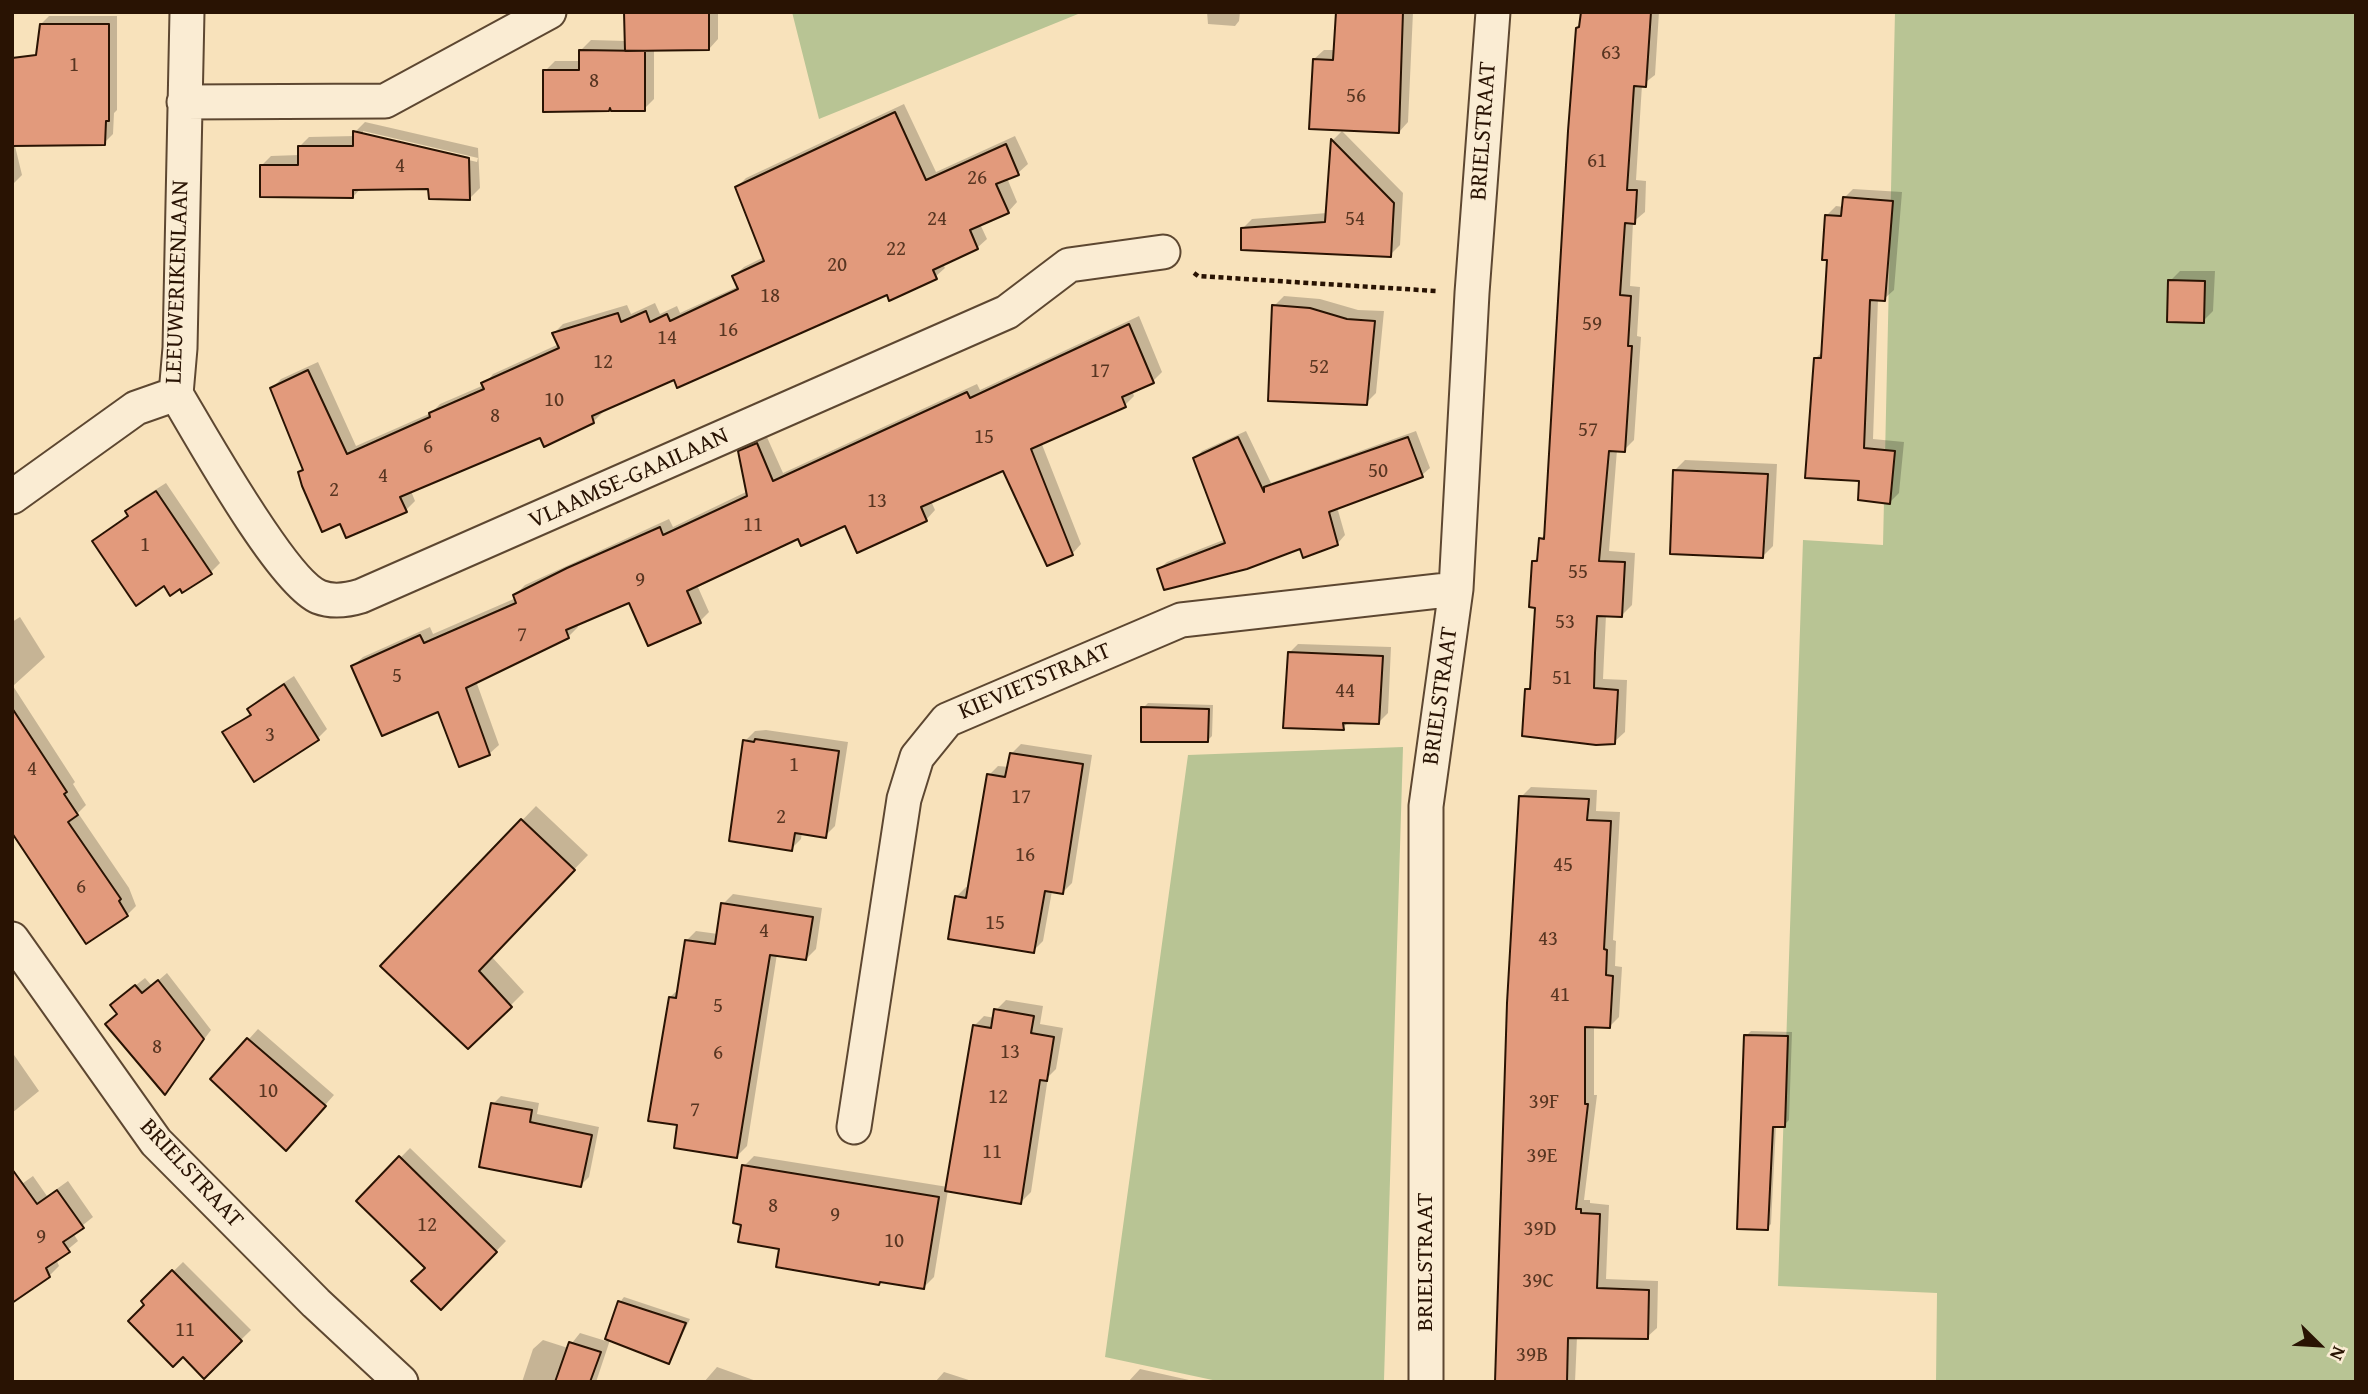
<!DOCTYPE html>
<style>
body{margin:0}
#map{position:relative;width:2368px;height:1394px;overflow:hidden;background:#f8e2bb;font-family:"Gentium Book Plus",serif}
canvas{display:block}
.frame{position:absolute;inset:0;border:14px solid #291303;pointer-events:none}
.north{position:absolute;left:2284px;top:1310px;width:70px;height:70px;-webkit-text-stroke:5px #faecd3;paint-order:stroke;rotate:114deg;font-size:19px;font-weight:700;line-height:28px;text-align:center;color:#291303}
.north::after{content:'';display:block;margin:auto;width:24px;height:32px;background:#291303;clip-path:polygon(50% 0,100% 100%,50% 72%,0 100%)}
</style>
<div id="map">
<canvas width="2368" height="1394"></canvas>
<div class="frame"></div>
<div class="north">N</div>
</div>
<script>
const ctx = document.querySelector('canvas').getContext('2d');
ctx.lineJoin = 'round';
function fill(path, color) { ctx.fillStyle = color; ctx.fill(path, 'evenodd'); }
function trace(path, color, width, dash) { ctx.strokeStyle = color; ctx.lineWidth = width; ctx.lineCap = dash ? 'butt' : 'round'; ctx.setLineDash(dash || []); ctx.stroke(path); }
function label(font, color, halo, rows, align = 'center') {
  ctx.font = font + ' "Gentium Book Plus",serif'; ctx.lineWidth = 5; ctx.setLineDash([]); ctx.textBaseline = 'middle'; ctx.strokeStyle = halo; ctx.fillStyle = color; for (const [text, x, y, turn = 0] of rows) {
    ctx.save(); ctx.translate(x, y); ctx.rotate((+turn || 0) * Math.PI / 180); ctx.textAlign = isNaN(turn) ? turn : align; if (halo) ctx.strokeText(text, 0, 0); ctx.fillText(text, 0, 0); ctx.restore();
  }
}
const green = new Path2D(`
 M792 12H1083L819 119Z
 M1895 12H2356V1382H1936L1937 1293 1778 1286 1803 540 1883 545Z
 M1403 747 1384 1380 1222 1382 1105 1357 1188 755Z`);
const shadow = new Path2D(`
 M625 12H718V39L709 49H654V99L644 109 611 107 545 71 555 61H581V50L591 40 626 41Z
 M1207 12H1240L1239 21 1235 26 1208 24Z
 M1338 12H1413L1408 122 1399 132 1314 59 1324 50H1335Z
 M1582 12H1659L1655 75 1642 85 1636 180 1646 181 1645 212 1633 222 1630 286 1640 287 1637 336 1641 337 1634 440 1624 450H1617L1609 551 1635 553 1632 605 1622 615H1606L1603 679 1627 680 1625 732 1614 742 1527 690 1532 684 1537 606 1533 562 1539 556 1540 539 1546 534Z
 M49 16H117V110L114 113 113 134 104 143 42 74 40 25Z
 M904 104 936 172 1015 136 1028 164 1018 173 1007 178 1017 202 1008 212 980 224 987 239 977 248 943 264 945 268 935 277 888 293 675 378 602 409 603 412 593 422 541 436 411 491 415 501 406 510 341 522 305 468 272 388 281 379 318 362 356 446 431 413 440 404 484 385 493 374 559 344 554 333 563 324 627 305 631 314 655 303 660 314 677 306 680 313 739 286 734 276 744 267 764 257 737 187 746 178Z
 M365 122 478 148 480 188 470 198 430 187 361 188 353 197 261 166 271 156 299 155V147L309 137 355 136V132ZM363 131 478 158 477 162 363 135Z
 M1342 131 1403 193 1400 245 1390 255 1242 229 1252 219 1327 213 1333 140Z
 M15 146 22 175 12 185V147Z
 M1853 189 1902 192 1894 290 1884 299H1878L1873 439 1904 442 1899 493 1890 502 1861 479 1815 359 1823 351 1829 259 1827 215 1836 206 1844 207V198Z
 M2180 271H2215L2213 311 2203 321 2170 281Z
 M1284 296 1320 299 1358 310 1384 311 1376 393 1366 403 1274 306Z
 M1139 316 1162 372 1153 381 1132 390 1134 396 1125 405 1041 442 1081 544 1072 554 1004 468 931 501 935 510 926 520 846 523 799 537 697 585 709 612 700 621 630 600 576 623 578 627 568 637 476 681 499 745 489 754 439 710 353 666 363 657 430 627 433 634 516 598 515 595 525 585 669 519 673 527 748 491 740 452 750 442 766 435 783 473 977 384 980 390Z
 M1246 431 1271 483 1416 431 1430 468 1422 475 1337 507 1345 535 1338 543 1304 555 1301 546 1159 569 1167 562 1226 539 1195 458 1202 451Z
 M1685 460 1777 464 1773 546 1763 556 1675 470Z
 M166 483 220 563 211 572 181 587 165 583 95 541 129 514 127 512 136 502Z
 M20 617 45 657 13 686 75 782 73 784 86 805 78 813 129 888 136 906 127 915 12 830V622Z
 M1298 644 1391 647 1388 713 1379 722 1349 721 1343 728 1289 653Z
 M294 676 327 729 318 738 224 732 251 713 249 709 258 700Z
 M1148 703 1213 705 1212 736 1208 740 1143 708Z
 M766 730 848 742 835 826 825 836 802 832 801 839 791 849 745 741 755 731Z
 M1021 744 1092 755 1072 883 1062 893 1052 891 1043 941 1033 951 957 896 966 887 970 888 989 775 998 766 1009 767 1011 754Z
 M1531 787 1597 790 1596 811 1620 812 1613 940 1616 941 1615 966 1622 967 1619 1017 1609 1027 1594 1026V1095H1597L1584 1200H1590V1203L1609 1205 1606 1279 1658 1281 1657 1328 1647 1337H1577L1575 1382H1496L1521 797Z
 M536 806 588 855 491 956 524 992 510 1006 382 966Z
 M733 894 822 908 816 949 806 959 777 954 747 1146 737 1156 679 1124 670 997 680 988 686 941 696 931 718 934 723 904Z
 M167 973 211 1030 165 1092 119 1013 121 997 145 978 152 986Z
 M1006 1000 1043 1006 1040 1024 1063 1028 1056 1069 1048 1077 1031 1192 1021 1202 948 1190 934 1277 924 1287 781 1247 743 1223 744 1166 754 1156 948 1187 974 1026 984 1016 995 1018 996 1010Z
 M258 1029 334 1095 296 1138 213 1079Z
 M1751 1031 1792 1032 1789 1120 1784 1125H1776L1771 1224 1767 1228 1746 1036Z
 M12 1052 39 1091 12 1113Z
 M501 1096 539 1103 537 1114 599 1127 589 1177 581 1185 493 1104Z
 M410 1148 506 1241 441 1308 427 1268 358 1201Z
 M33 1176 47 1196 68 1181 93 1217 73 1233 78 1241 56 1259 59 1266 49 1276 12 1191Z
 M183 1262 251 1330 204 1376 143 1301Z
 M624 1297 690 1319 669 1362 610 1340 596 1382H522L533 1349 543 1340 568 1348 580 1333 606 1341 620 1302Z
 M717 1367 759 1382H704Z
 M1140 1369 1198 1382H1128Z
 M944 1372 975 1382H935Z`);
const building = new Path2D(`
 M624 12H709V50L625 51Z
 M1336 12H1403L1399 133 1309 129 1313 59 1333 60Z
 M1581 12H1651L1646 87 1634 86 1627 190H1637L1635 224 1625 223 1620 295 1631 296 1628 346H1632L1625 452 1609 451 1599 561 1625 562 1622 617 1597 616 1595 653 1594 688 1618 690 1615 744 1596 745 1522 736 1525 689H1530L1535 608 1529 607 1532 561H1537L1539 538 1544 539 1568 131 1576 28 1579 27Z
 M40 24H109V121H106L105 145 12 146V58L36 55Z
 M579 50 645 51V111H611L610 108 609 111 543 112V70H579Z
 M895 112 926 180 1006 144 1019 175 996 184 1009 213 970 230 978 249 933 270 937 279 889 301 887 295 677 388 674 380 592 416 594 423 544 447 540 438 400 497 407 512 346 538 340 524 322 532 302 486 298 472 303 470 270 388 308 370 347 454 430 417 429 413 484 389 481 383 559 348 552 333 618 313 621 322 646 311 650 322 667 314 670 321 738 289 732 276 764 261 735 187Z
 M353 131 469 158 470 200 429 199 428 189 353 190V198L260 197V165H298V146H353Z
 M1331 139 1394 203 1391 257 1241 250V228L1325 222Z
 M1843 197 1893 201 1885 301 1870 300 1864 448 1895 451 1890 504 1858 500 1859 481 1805 478 1814 358H1821L1827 260H1822L1825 215 1841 216Z
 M2168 280 2205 281 2204 323 2167 322Z
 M1272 305 1310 308 1347 319 1375 321 1367 405 1268 401Z
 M1129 324 1154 383 1122 397 1126 407 1031 449 1073 555 1047 566 1003 471 921 507 927 521 857 553 845 526 801 546 798 539 687 591 701 623 648 646 629 603 566 630 569 638 466 688 490 755 459 767 438 712 382 736 351 666 420 635 424 643 516 603 513 595 567 568 660 527 663 535 747 496 738 451 757 443 773 481 967 392 970 398Z
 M1238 437 1264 492V487L1408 437 1423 477 1329 512 1338 545 1303 558 1300 549 1247 569 1164 590 1157 569 1225 543 1193 458Z
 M1673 470 1768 474 1763 558 1670 554Z
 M156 491 212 574 182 593 180 589 170 596 164 586 136 606 92 541 128 516 125 511Z
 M1288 652 1383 656 1379 724 1343 723 1344 730 1283 728Z
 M284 684 319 740 254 782 222 732 251 715 247 709Z
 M1141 707 1209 709 1208 742H1141Z
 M12 708 67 792 64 794 78 815 68 822 121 899 119 901 128 916 86 944 12 833Z
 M755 739 839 751 826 838 795 833 792 851 729 841 743 740 754 742Z
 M1010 753 1083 764 1063 894 1045 891 1034 953 948 939 955 896 966 898 987 774 1005 777Z
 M1519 796 1589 799 1587 820 1611 821 1604 949 1607 950 1606 975 1613 976 1610 1028 1585 1027V1104H1588L1576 1209H1581V1213L1600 1214 1597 1288 1649 1290 1648 1339 1568 1338 1567 1382H1495L1507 1003Z
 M521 819 575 870 479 971 512 1007 468 1049 380 966Z
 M721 903 813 917 806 960 770 955 737 1158 674 1148 677 1125 648 1121 669 997 676 998 685 940 715 944Z
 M158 980 204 1039 165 1095 105 1024 117 1014 110 1005 135 985 142 993Z
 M994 1009 1034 1016 1031 1033 1054 1037 1047 1081 1040 1080 1021 1204 945 1191 973 1025 991 1028Z
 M1744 1035 1788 1036 1785 1127H1773L1768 1230 1737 1229Z
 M247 1038 326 1106 286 1151 210 1079Z
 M491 1103 532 1110 530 1122 592 1135 581 1187 479 1167Z
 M399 1156 497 1252 441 1310 411 1281 425 1268 356 1201Z
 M742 1165 939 1197 924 1289 880 1282 879 1285 776 1267 779 1249 738 1242 741 1225 733 1223Z
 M12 1169 37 1204 57 1190 84 1228 63 1242 70 1252 46 1268 50 1277 12 1303Z
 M172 1270 242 1341 204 1379 183 1357 173 1367 128 1321 144 1305 141 1301Z
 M618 1301 686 1323 669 1364 605 1339Z
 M569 1342 601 1352 590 1382H555Z`);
const path = new Path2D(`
 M1194 273 1198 276 1436 291`);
const minor = new Path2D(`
 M184 102 385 101 549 12
 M176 394C200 434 282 582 319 597 332 602 348 600 361 596L1007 312 1069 265 1163 252
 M176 394 180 348 187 12
 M12 497 136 408 176 394
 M12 939 156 1142 316 1303 401 1382
 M854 1127 904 799 917 757 947 720 1181 620 1456 589
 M1426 1382V806L1456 589 1472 293 1493 12`);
const numberNames = [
 ["63",1611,54],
 ["1",74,66],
 ["8",594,82],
 ["56",1356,97],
 ["61",1597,162],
 ["4",400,167],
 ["26",977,179],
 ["24",937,220],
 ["54",1355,220],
 ["22",896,250],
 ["20",837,266],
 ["18",770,297],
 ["59",1592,325],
 ["16",728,331],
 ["14",667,339],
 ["12",603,363],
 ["52",1319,368],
 ["17",1100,372],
 ["10",554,401],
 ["8",495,417],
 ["57",1588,431],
 ["15",984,438],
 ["6",428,448],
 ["50",1378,472],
 ["4",383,477],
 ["2",334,491],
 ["13",877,502],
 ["11",753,526],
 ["1",145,546],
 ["55",1578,573],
 ["9",640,581],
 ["53",1565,623],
 ["7",522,636],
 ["5",397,677],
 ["51",1562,679],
 ["44",1345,692],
 ["3",270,736],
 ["1",794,766],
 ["4",32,770],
 ["17",1021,798],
 ["2",781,818],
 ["16",1025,856],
 ["45",1563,866],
 ["6",81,888],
 ["15",995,924],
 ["4",764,932],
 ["43",1548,940],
 ["41",1560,996],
 ["5",718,1007],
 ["8",157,1048],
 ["13",1010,1053],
 ["6",718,1054],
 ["10",268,1092],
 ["12",998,1098],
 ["39F",1544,1103],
 ["7",695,1111],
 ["11",992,1153],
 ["39E",1542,1157],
 ["8",773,1207],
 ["9",835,1216],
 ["12",427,1226],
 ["39D",1540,1230],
 ["9",41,1238],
 ["10",894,1242],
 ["39C",1538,1282],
 ["11",185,1331],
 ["39B",1532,1356]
];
const streetNames = [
 ["BRIELSTRAAT",1484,131,-86],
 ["LEEUWERIKENLAAN",178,282,-88],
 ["VLAAMSE-GAAILAAN",629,479,-24],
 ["KIEVIETSTRAAT",1035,682,-23],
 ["BRIELSTRAAT",1441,696,-82],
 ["BRIELSTRAAT",191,1174,47],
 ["BRIELSTRAAT",1426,1262,-90]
];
fill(green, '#b8c494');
fill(shadow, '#0003');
fill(building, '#e29a7c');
trace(building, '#291303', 2);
trace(minor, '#5d4731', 37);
trace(path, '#291303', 4.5, [5, 3.5]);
trace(minor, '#faecd3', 33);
label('21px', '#573521', null, numberNames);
label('24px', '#291303', '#faecd3', streetNames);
</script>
